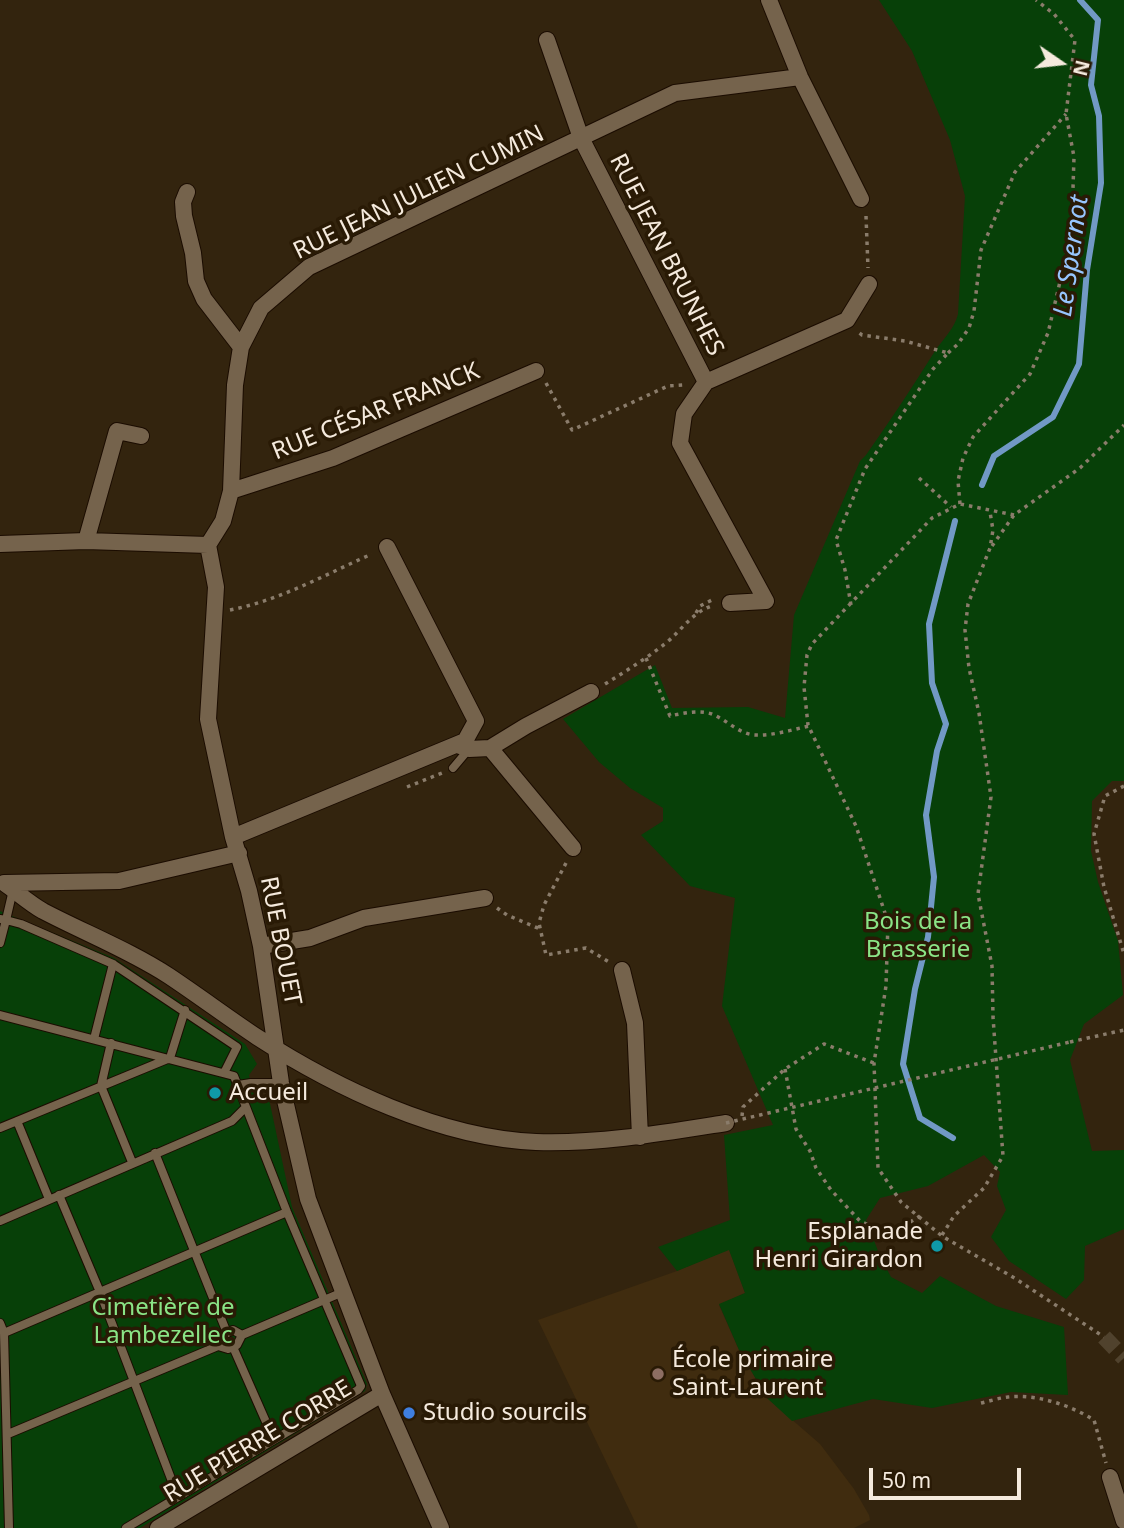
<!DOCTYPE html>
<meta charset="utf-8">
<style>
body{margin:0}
#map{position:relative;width:1124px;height:1528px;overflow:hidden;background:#33240e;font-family:"Noto Sans",sans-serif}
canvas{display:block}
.north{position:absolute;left:1026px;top:28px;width:70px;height:70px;-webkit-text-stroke:5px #291a05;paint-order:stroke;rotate:104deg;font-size:19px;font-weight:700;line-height:28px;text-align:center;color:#f5eadd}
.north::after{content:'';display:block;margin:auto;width:24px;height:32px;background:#f5eadd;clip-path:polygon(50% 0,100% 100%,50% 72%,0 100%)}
.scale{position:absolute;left:869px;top:1468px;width:152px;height:32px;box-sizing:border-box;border:4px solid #f5eadd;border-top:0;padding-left:9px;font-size:21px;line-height:24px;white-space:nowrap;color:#f5eadd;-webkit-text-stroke:5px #291a05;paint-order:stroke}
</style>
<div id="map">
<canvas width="1124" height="1528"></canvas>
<div class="north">N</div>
<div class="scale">50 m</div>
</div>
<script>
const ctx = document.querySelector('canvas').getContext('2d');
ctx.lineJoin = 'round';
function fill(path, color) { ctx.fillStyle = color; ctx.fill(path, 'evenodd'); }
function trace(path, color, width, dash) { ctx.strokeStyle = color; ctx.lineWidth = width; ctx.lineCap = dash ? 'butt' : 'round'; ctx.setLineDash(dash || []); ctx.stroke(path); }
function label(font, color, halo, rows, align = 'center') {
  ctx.font = font + ' "Noto Sans",sans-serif'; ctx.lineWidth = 7; ctx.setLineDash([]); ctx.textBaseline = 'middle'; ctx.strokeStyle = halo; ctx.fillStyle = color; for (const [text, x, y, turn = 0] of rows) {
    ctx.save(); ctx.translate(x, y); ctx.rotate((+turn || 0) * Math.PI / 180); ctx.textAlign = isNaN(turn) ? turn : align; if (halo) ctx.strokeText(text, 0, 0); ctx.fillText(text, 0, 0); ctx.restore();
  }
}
const built = new Path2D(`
 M729 1249 745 1293 719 1305 739 1350 767 1398 820 1444 854 1489 869 1515 870 1520 854 1528H638L538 1320 677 1271Z`);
const green = new Path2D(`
 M879 0H1124V781H1112L1092 801 1091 851 1098 882 1118 941 1123 995 1084 1024 1070 1060 1092 1151 1124 1150V1229L1085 1246 1084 1280 1066 1299 1009 1261 991 1237 1006 1210 997 1186 1000 1172 984 1155 928 1186 880 1198 866 1220 880 1256 891 1277 922 1293 940 1276 996 1306 1064 1327 1068 1395 1011 1392 932 1408 873 1399 792 1421 767 1398 739 1350 719 1304 745 1293 729 1250 677 1271 658 1247 730 1220 724 1135 773 1125 722 1006 735 898 690 886 641 835 663 821V808L630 788 599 762 563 719 655 665 672 708 748 707 785 718 794 615 860 461 866 455C890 421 913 386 935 351 943 339 955 328 958 314L965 196 950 140 912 51Z
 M0 911 114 958 245 1044 257 1064 249 1075C252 1088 255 1096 269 1099L292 1207 367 1384 365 1391 140 1528H0Z`);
const stream = new Path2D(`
 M982 485 994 456 1053 417 1079 364 1087 270 1101 183 1099 116 1091 85 1098 20 1080 0
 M953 1138 920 1118 903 1064 915 989 928 937 934 877 926 815 937 751 946 724 932 683 929 624 955 521`);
const streetTunnel = new Path2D(`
 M1104 1337 1124 1358`);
const path = new Path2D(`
 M866 216 868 268
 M948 353 958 344 969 328 974 311 981 250 1015 172 1066 114
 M546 383 572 430 668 386 683 385
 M919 478 951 507
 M960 504 958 481 963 458 973 437 1030 374 1048 333 1077 209 1073 188 1074 157 1066 114 1075 40 1054 14 1036 0
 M1014 515 960 504 932 518 812 644 807 655 804 687 808 725 856 826 888 922 886 986 874 1063 878 1168 901 1202 942 1236 1016 1279 1104 1337
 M992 546 1014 515 1080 468 1124 425
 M851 605 845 570 836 540 865 469 933 369 948 353 905 341 862 335 858 332
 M230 610C281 600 326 574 372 554
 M696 613 700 606 714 599
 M646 658 670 716C683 713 702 709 714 715 728 721 738 733 754 735 772 736 791 730 809 726
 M605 684C626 671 647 658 666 643 683 629 692 612 714 605
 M1124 786 1105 796 1094 834 1104 887 1124 954
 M407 787 442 773
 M566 863 544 905 539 923 546 955 586 948 609 962
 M497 908 507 915 540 929
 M1070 1042 1124 1030
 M785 1069 796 1129 810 1151 816 1168 831 1190 860 1221 886 1233 897 1230 920 1216
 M742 1116 743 1107 785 1069 824 1044 874 1063
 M942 1235 954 1216 984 1188 1003 1156 993 1017 992 966 978 894 991 797 979 713 969 668 965 630 968 604 990 548 993 530 990 512
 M981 1403C990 1401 999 1398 1008 1397 1037 1394 1070 1405 1094 1420L1106 1463`);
const lane = new Path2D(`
 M453 768 469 749
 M13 890 6 920 21 924 113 964 237 1047 224 1073
 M0 919 6 920 0 943
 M0 1015 234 1076 246 1107 232 1121 0 1221
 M94 1039 113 964
 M111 1043 101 1086 132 1162
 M238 1085 251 1083H281
 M17 1121 49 1199
 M0 1128 170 1058 185 1010
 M155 1153 227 1333
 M59 1195 100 1292 178 1497
 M0 1323 4 1333 9 1528
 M4 1333 287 1212
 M242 1335 233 1330 222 1336 218 1346 228 1349 237 1345 242 1335 343 1292
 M233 1347 274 1440
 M8 1434 218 1346
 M126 1528 358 1390 361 1386 287 1212 246 1107`);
const street = new Path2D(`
 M769 0 800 77 861 199
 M547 40 581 138 706 382 684 414 680 443 766 601 730 603
 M187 192 183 202 184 216 193 253 196 281 204 299 241 347
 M706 382 847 320 869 284
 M231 491 333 458 536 371
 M86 541 117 431 141 436
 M0 544 86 541 208 545 216 587 208 719 233 837 249 891 261 946 281 1083 308 1199 382 1394 441 1528
 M208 545 223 521 231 491 235 385 241 347 261 308 309 267 675 93 800 77
 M457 745 469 749 490 748 526 726 591 692
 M490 748 573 848
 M233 837 465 741 476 721 387 547
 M4 883C17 892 29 903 43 911 85 933 129 950 169 976 199 996 227 1017 257 1037 336 1088 440 1138 536 1142 600 1144 663 1133 726 1123
 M4 883 119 881 239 853
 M261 946 310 938 364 918 485 898
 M622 970 635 1023 640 1137
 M1110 1477 1124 1521
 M158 1528 382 1394`);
const pathBridge = new Path2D(`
 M726 1123 1070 1042`);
const markers = [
 [215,1093,7,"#0f9aa8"],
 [937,1246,7,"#0f9aa8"],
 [658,1374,7,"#8d6e63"],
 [409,1413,7,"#3f7fe0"]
];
const streetNames = [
 ["RUE JEAN JULIEN CUMIN",419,193,-26],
 ["RUE JEAN BRUNHES",666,255,63],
 ["RUE CÉSAR FRANCK",376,412,-22],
 ["RUE BOUET",280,941,79],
 ["RUE PIERRE CORRE",258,1442,-31]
];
const parkNames = [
 ["Bois de la",918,922],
 ["Brasserie",918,950],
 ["Cimetière de",163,1308],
 ["Lambezellec",163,1336]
];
const poiNames = [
 ["Accueil",229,1093],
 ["Esplanade",923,1232,"right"],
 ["Henri Girardon",923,1260,"right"],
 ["École primaire",672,1360],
 ["Saint-Laurent",672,1388],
 ["Studio sourcils",423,1413]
];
const waterNames = [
 ["Le Spernot",1072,256,-82]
];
fill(built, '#402c0f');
fill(green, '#074008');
trace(stream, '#7199c5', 6);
trace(streetTunnel, '#50422d', 16, [16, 8]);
trace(lane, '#1b0c00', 10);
trace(street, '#1b0c00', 18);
trace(path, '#8a7c6b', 3.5, [3.5, 5]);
trace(lane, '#75634c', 8);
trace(street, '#75634c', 16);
trace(pathBridge, '#8a7c6b', 3.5, [3.5, 5]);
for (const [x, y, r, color] of markers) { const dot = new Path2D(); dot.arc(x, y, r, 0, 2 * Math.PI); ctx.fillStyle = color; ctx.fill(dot); trace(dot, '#291a05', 2.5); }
label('24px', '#f5eadd', '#291a05', streetNames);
label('24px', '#8ae486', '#291a05', parkNames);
label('24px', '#f5eadd', '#291a05', poiNames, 'left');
label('italic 26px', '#97c6fe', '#291a05', waterNames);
</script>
